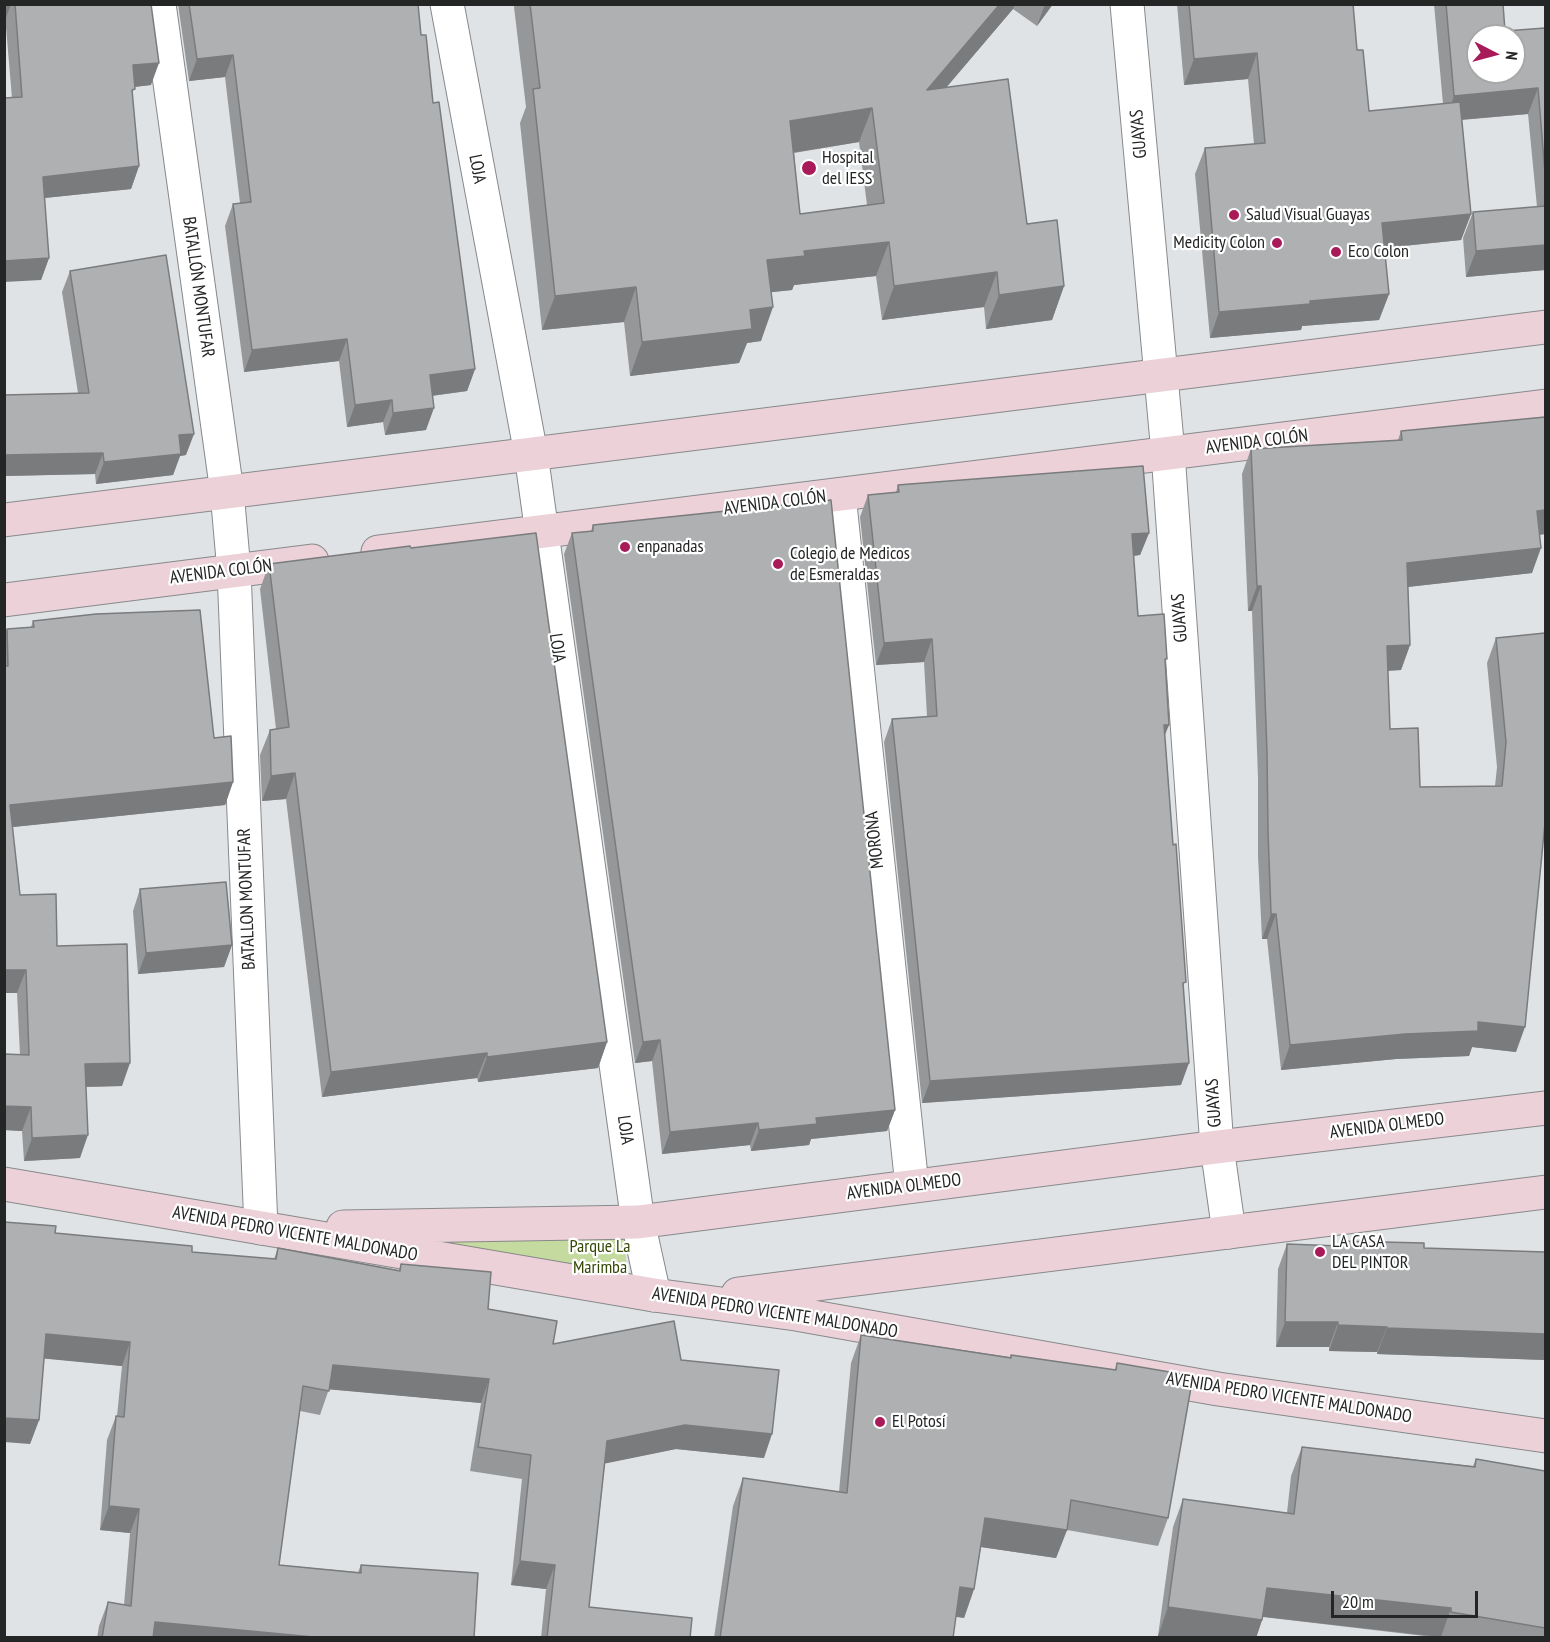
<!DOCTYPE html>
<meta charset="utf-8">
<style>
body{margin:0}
#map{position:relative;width:1550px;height:1642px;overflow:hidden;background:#e0e3e5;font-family:"PT Sans Narrow",sans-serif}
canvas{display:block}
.frame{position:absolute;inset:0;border:6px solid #242525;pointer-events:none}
.north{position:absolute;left:1466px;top:24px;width:60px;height:60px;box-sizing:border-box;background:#fff;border:2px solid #a7a8a8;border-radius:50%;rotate:96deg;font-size:16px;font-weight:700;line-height:24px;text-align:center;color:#242525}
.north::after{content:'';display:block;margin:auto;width:21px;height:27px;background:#a91a59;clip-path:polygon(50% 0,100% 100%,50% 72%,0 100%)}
.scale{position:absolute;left:1331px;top:1591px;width:147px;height:27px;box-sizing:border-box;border:3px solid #242525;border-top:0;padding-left:8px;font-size:18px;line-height:21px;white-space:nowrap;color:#242525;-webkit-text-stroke:4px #fff;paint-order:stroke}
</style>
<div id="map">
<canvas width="1550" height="1642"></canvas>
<div class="frame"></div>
<div class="north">N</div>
<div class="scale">20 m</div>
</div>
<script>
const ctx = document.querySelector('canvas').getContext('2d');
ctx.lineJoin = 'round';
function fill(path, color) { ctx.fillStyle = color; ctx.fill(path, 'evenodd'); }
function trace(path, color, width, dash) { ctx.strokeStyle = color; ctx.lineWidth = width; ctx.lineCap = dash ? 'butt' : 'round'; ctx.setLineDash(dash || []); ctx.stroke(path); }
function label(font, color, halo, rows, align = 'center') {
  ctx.font = font + ' "PT Sans Narrow",sans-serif'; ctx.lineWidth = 4.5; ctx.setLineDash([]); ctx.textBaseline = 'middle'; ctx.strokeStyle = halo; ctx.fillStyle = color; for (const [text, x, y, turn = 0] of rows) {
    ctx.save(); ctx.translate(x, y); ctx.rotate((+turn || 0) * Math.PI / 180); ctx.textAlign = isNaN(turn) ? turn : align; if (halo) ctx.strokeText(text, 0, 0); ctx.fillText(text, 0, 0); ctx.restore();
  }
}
const green = new Path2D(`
 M624 1233 628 1287 388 1238Z`);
const street = new Path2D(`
 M159 4 227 492 234 571 261 1228
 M447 4 531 454 638 1222 654 1295
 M1127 4 1168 453 1217 1147 1229 1232
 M839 495 912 1186`);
const secondary = new Path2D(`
 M4 520 1546 327
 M378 552 1546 406
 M4 600 312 561
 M4 1184 654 1295 796 1314 1218 1389 1546 1436
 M343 1227 638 1222 1217 1147 1546 1108
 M738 1294 1546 1192`);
const wall = new Path2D(`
 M4 4H151V85L134 87 132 96 139 166 131 189 44 198 49 258 41 280 12 98Z
 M178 4H418L421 35 433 103 475 369 467 391 432 396 426 430 385 435 383 422 347 427 339 361 244 372 225 226 233 204 240 203 225 77 189 81Z
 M515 4H1053L1037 26 1013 9 946 88 1064 286 1052 320 986 329 984 307 882 320 876 276 794 285 792 290 771 292 761 341 747 343 739 363 630 376 624 322 542 330 520 123 526 107 514 7ZM859 142 867 205 800 214 794 153Z
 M1177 4H1353L1357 50 1369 111 1443 104 1434 4H1503L1505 31 1545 28V270L1466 277 1463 238 1473 212 1537 207 1528 114 1462 120 1471 214 1461 240 1384 248 1389 294 1379 320 1302 326 1301 330 1210 338 1195 174 1205 148 1254 144 1248 79 1184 85Z
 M70 271 186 455 180 456 173 475 96 484 95 474 4 476V395L78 393 62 292Z
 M1545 417V534L1540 535 1532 573 1408 587 1410 645 1401 670 1388 671 1390 729 1420 787 1495 786 1497 767 1487 663 1496 638 1545 633 1516 1052 1472 1047 1469 1056 1396 1059 1281 1070 1267 939H1262L1258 856V778L1252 611H1248L1242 474 1251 449 1398 440 1401 431Z
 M898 485 1149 533 1140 555 1133 556 1138 616 1165 665V736L1184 989 1181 1085 922 1103 884 742 892 719 927 717 924 662 876 665 860 517 868 495 896 492Z
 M593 525 895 1110 887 1131 811 1139 809 1145 751 1151 750 1145 662 1154 652 1061 635 1063 564 554 572 533 591 531Z
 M411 548 607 1042 598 1068 478 1082 477 1078 322 1097 286 799 262 801 260 755 270 730 276 729 260 589 269 564Z
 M33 621 214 738 233 782 225 805 12 827 20 895 57 946 122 1086 86 1087 80 1158 24 1161 22 1131 4 1130V1054L20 1055 17 993H4V636L7 629 31 627Z
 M140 889 232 945 224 967 138 974 133 911Z
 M55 1233 192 1252 274 1259 278 1248 399 1270 401 1264 553 1344 681 1360 764 1458 676 1449 605 1463 589 1607 690 1638H541L546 1589 511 1585 522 1479 470 1471 481 1403 329 1389 320 1415 300 1411 279 1565 358 1572 361 1565 474 1638H97L99 1626 108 1602 124 1605 130 1533 100 1530 107 1440 116 1416H117L122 1366 44 1358 39 1420 30 1444Z
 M1341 1241 1424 1248 1545 1252V1360L1377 1354V1352L1329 1351V1347H1276L1278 1269 1287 1244 1339 1246Z
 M861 1335 1010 1357 1011 1355 1115 1370 1117 1363 1168 1518 1158 1546 1067 1530 1056 1558 981 1547 974 1589 964 1618 956 1616 953 1638H714L733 1506 743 1478 839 1492 851 1363Z
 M1302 1447 1473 1466 1476 1459 1545 1471V1638H1441L1263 1617 1256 1638H1171L1158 1636 1173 1527 1183 1499 1287 1513 1291 1476Z`);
const shadedWall = new Path2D(`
 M4 4H11L6 18 4 19Z
 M1000 4H1015L1013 9 914 125 927 90Z
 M1045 4H1053L1037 26Z
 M1257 53 1248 79 1184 85 1194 59Z
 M233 55 225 77 189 81 197 59Z
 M159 63 151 85 125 88 133 65Z
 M1538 88 1528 114 1445 121 1454 96Z
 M872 108 859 142 778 155 790 121Z
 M139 166 131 189 35 199 43 177Z
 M1471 214 1461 240 1373 249 1382 223Z
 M889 242 876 276 794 285 792 290 755 294 767 260 804 251Z
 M1545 245V270L1466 277 1476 251Z
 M49 258 41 280 4 282V261Z
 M997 272 984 307 882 320 894 286Z
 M1064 286 1052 320 986 329 999 295Z
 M636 287 624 322 542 330 555 296Z
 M1389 294 1379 320 1302 326 1301 330 1210 338 1219 312 1310 301Z
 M773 307 761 341 747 343 739 363 630 376 642 342 750 310Z
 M347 339 339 361 244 372 252 350Z
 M475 369 467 391 422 397 430 375Z
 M392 400 383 422 347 427 355 405Z
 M434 408 426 430 385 435 393 413Z
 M194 434 186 455 180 456 173 475 96 484 104 462 179 435Z
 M103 453 95 474 4 476V455Z
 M1545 510V534L1528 536 1537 511Z
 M1149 533 1140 555 1123 557 1132 534Z
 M1541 548 1532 573 1398 588 1407 563Z
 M1257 586H1261L1252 611H1248Z
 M932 639 924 662 876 665 884 643Z
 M1410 645 1401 670 1378 671 1387 646Z
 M1164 725H1169L1160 747Z
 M295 773 286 799 262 801 271 776Z
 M233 782 225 805 4 828 10 805Z
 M1271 914H1276L1267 939H1262Z
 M232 945 224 967 138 974 146 953Z
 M4 970H26L17 993H4Z
 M1478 1022 1525 1027 1516 1052 1472 1047 1469 1056 1396 1059 1281 1070 1290 1045Z
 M660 1040 652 1061 635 1063 643 1042Z
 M607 1042 598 1068 478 1082 487 1057Z
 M487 1053 477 1078 322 1097 331 1072Z
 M130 1063 122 1086 77 1087 85 1064Z
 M1189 1063 1181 1085 922 1103 930 1081Z
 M4 1106 31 1107 22 1131 4 1130Z
 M895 1110 887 1131 811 1139 809 1145 751 1151 759 1130 816 1118Z
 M758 1123 750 1145 662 1154 670 1132Z
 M88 1135 80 1158 24 1161 32 1138Z
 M1285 1322H1338L1329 1347H1276Z
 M1338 1325 1387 1327 1377 1352 1329 1351Z
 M1387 1328 1545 1334V1360L1377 1354Z
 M46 1334 130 1342 122 1366 38 1358Z
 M333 1365 489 1379 481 1403 325 1389Z
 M4 1418 39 1420 30 1444 4 1442Z
 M685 1425 772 1434 764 1458 676 1449 598 1465 607 1441Z
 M109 1506 139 1509 130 1533 100 1530Z
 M985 1518 1067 1530 1056 1558 974 1546Z
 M520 1561 555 1565 546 1589 511 1585Z
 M960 1587 974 1589 964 1618 950 1616Z
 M1267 1588 1451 1608 1441 1637 1256 1616Z
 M1168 1607 1262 1620 1256 1638H1171L1158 1636Z
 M155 1622 324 1638H150Z`);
const building = new Path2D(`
 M15 4H151L159 63 133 65 135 89 132 90 139 166 43 177 49 258 4 261V98L22 97Z
 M189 4H418L421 35H426L433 103 439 102 475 369 430 375 434 408 393 413 392 400 355 405 347 339 252 350 233 204 251 202 233 55 197 59Z
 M530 4H1000L927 90 1008 79 1027 224 1057 220 1064 286 999 295 997 272 894 286 889 242 804 251 805 256 767 260 773 307 750 310 752 329 642 342 636 287 555 296 533 89 540 88ZM872 108 884 203 800 214 790 121Z
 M1189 4H1353L1357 50H1363L1369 111 1460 102 1471 214 1382 223 1389 294 1310 301V304L1219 312 1205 148 1265 143 1257 53 1194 59Z
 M1446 4H1503L1505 31 1545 28V173L1538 88 1454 96ZM1478 36H1514V72H1478Z
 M1545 206V245L1476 251 1473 212Z
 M166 255 194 434 179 435 181 454 104 462 103 453 4 455V395L89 393 70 271Z
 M1545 417V510L1537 511 1541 548 1407 563 1410 645 1387 646 1390 729 1418 728 1420 787 1502 786 1506 742 1496 638 1545 633V823L1525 1027 1478 1022V1031L1405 1034 1290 1045 1276 914H1271L1268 831 1267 753 1261 586H1257L1251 449 1402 440 1401 431Z
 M1143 466 1149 533 1132 534 1138 616 1164 614 1167 659H1165L1169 725H1164L1173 845 1176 844 1186 982 1183 983 1189 1063 930 1081 892 719 937 716 932 639 884 643 868 495 899 492 898 485 910 484Z
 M831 500 895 1110 816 1118 817 1124 759 1130 758 1123 670 1132 660 1040 643 1042 572 533 593 531V525Z
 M536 533 607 1042 487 1057V1053L331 1072 295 773 271 776 270 730 289 727 269 564 410 546 411 548Z
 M200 610 214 738 231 736 233 782 10 805 20 895 56 894 57 946 127 944 130 1063 85 1064 88 1135 32 1138 31 1107 4 1106V1054L29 1055 26 970H4V666H8L7 629 34 627 33 621 96 614Z
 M226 882 232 945 146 953 140 889Z
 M4 1222 56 1226 55 1233 192 1246V1252L276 1259 278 1248 400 1271 401 1264 491 1272 488 1309 557 1321 553 1344 674 1321 681 1360 779 1370 772 1434 685 1425 607 1441 589 1607 692 1618 690 1638H547L555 1565 520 1561 531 1455 478 1447 489 1379 333 1365 329 1391 303 1386 279 1565 361 1573V1565L478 1573 474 1638H324L155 1622 153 1638H102L108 1602 131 1606 139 1509 109 1506 116 1416 124 1417 130 1342 46 1334 39 1420 4 1418Z
 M1341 1241 1424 1243V1248L1545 1252V1334L1387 1328V1327L1338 1325V1322H1285L1287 1244 1340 1246Z
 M861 1335 1011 1358V1355L1116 1370 1117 1363 1193 1376 1168 1518 1071 1500 1067 1530 985 1518 974 1589 960 1587 953 1638H720L743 1478 847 1493Z
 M1302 1447 1475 1467 1476 1459 1545 1471V1628L1451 1612V1608L1267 1588 1262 1620 1168 1607 1183 1499 1294 1514Z`);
const markers = [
 [809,168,8,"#a91a59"],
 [1234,215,6,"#a91a59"],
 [1277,243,6,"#a91a59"],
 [1336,252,6,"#a91a59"],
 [625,547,6,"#a91a59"],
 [778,564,6,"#a91a59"],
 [1320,1252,6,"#a91a59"],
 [880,1422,6,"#a91a59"]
];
const streetNames = [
 ["GUAYAS",1139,134,-95],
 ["LOJA",477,169,79],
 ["BATALLÓN MONTUFAR",198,287,82],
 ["AVENIDA COLÓN",1257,442,-7],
 ["AVENIDA COLÓN",775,503,-7],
 ["AVENIDA COLÓN",221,572,-7],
 ["GUAYAS",1180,618,-94],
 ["LOJA",557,648,82],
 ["MORONA",875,840,-96],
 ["BATALLON MONTUFAR",247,899,-92],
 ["GUAYAS",1214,1103,-94],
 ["AVENIDA OLMEDO",1387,1126,-7],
 ["LOJA",625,1130,82],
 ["AVENIDA OLMEDO",904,1187,-7],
 ["AVENIDA PEDRO VICENTE MALDONADO",295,1234,10],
 ["AVENIDA PEDRO VICENTE MALDONADO",775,1313,9],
 ["AVENIDA PEDRO VICENTE MALDONADO",1289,1398,9]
];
const poiNames = [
 ["Hospital",822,158],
 ["del IESS",822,179],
 ["Salud Visual Guayas",1246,215],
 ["Medicity Colon",1265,243,"right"],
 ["Eco Colon",1348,252],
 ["enpanadas",637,547],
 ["Colegio de Medicos",790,554],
 ["de Esmeraldas",790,575],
 ["LA CASA",1332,1242],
 ["DEL PINTOR",1332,1263],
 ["El Potosí",892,1422]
];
const parkNames = [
 ["Parque La",600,1247],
 ["Marimba",600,1268]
];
fill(green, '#c4da9e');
trace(street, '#87898b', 35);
trace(secondary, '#87898b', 35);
trace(street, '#fff', 33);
trace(secondary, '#ecd2d8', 33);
fill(wall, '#969799');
fill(shadedWall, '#7a7b7d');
fill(building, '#aeb0b2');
trace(building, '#7a7b7d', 1.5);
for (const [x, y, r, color] of markers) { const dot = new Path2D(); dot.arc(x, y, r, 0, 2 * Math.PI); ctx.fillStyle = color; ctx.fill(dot); trace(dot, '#fff', 2); }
label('18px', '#242525', '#fff', streetNames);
label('18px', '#242525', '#fff', poiNames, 'left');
label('18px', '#364705', '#fff', parkNames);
</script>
